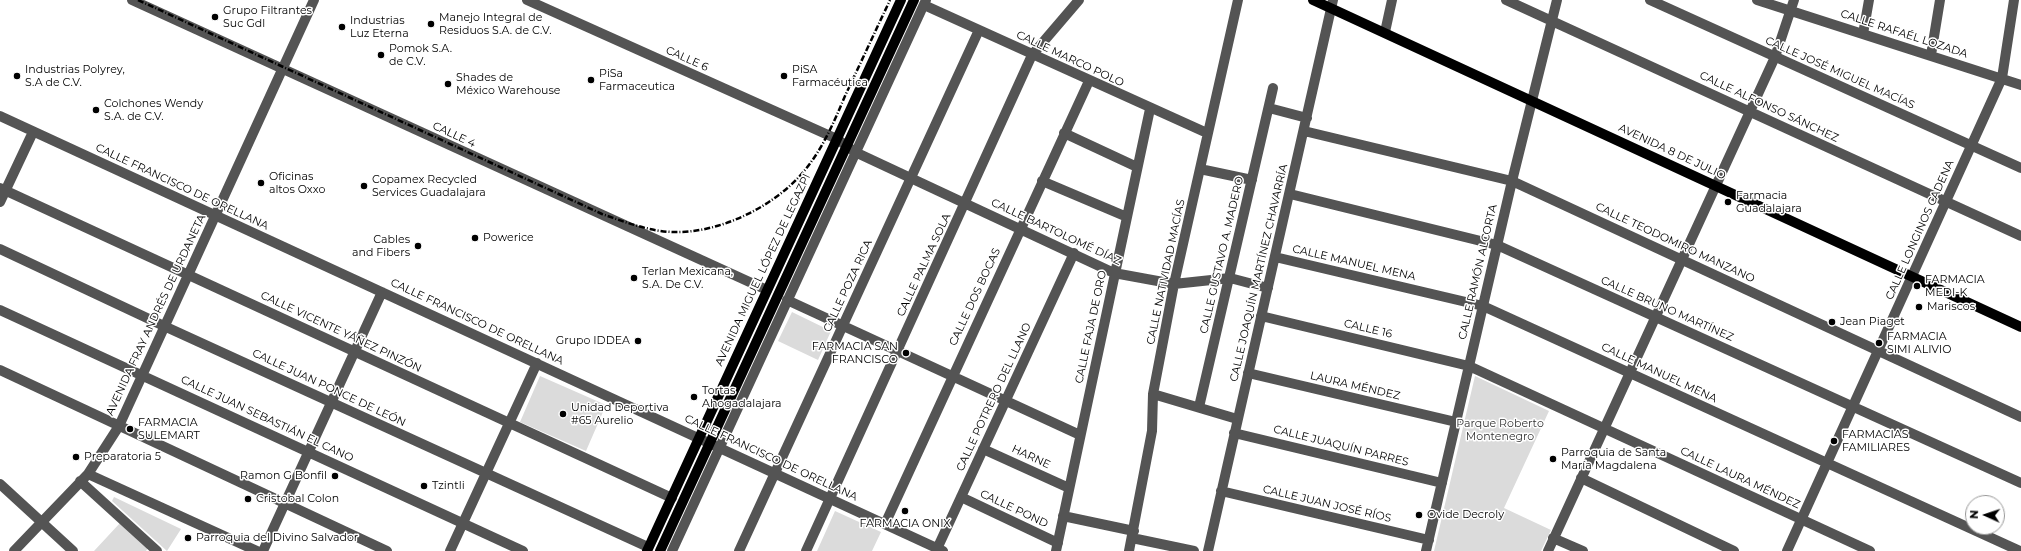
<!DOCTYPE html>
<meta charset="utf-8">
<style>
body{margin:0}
#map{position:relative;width:2021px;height:551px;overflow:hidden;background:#fff;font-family:Montserrat,sans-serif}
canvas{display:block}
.north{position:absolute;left:1965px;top:495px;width:40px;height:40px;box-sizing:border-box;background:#fff;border:1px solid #999;border-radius:50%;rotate:273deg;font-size:11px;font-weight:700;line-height:16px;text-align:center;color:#000}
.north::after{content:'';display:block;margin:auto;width:14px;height:18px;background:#000;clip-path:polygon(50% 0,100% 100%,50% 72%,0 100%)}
</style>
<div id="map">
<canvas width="2021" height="551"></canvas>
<div class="north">N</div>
</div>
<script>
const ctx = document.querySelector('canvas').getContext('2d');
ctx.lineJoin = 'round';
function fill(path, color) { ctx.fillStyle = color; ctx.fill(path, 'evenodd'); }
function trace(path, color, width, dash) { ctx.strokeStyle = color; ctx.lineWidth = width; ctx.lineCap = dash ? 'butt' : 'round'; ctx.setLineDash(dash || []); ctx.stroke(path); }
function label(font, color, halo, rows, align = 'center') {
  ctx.font = font + ' Montserrat,sans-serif'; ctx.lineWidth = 3; ctx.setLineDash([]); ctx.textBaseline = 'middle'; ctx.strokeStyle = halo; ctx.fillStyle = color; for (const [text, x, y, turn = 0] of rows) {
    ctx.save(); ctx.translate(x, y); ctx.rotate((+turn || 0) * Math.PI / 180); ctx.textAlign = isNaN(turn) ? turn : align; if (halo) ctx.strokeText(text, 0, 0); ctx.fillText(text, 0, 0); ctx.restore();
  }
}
const green = new Path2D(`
 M792 312 831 331 818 360 778 341Z
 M540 376 606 405 586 451 520 422Z
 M1475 376 1549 411 1504 508 1551 530 1541 551H1434Z
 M114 497 181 529 167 551 112 501Z
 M835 511 881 532 872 551H817Z
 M120 523 148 548 146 551H94Z`);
const minor = new Path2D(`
 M132 0 767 290
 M527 0 837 139 855 152 1114 273 1174 284 1230 278 1268 288
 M1506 0 2021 236
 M1650 0 2021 168
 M1757 0 2021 85
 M924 5 1207 133
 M1385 32 1392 0
 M1863 34 1869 0
 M1931 55 1940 0
 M1269 108 1307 118
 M0 116 943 551
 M1304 131 1512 181 2021 417
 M1064 133 1137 167
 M1200 169 1252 180
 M1042 181 1127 217
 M0 188 672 498
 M1290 194 1497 245 2021 483
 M0 202 33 132
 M0 249 164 326 648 547
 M1275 257 1483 306 2020 551
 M787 300 1080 435
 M0 310 523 551
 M1261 316 1469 366 1870 551
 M0 370 387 551
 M1248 373 1456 422
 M1153 394 1237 419
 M1199 407 1273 88
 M1234 433 1442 483
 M983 449 1069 488
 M88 474 257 551
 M1581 478 1734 551
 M80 481 157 551
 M0 484 73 551
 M1221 491 1429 540
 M961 497 1058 543
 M1063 516 1134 531
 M885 524 1089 81
 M1132 538 1194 551
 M1553 538 1583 551
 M14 551 88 474 119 426 314 0
 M263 551 382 292
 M450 551 537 363
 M672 551 926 0
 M739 551 979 30
 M806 551 1032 55 1079 0
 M936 551 1074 253
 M1056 551 1150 109
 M1129 551 1152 431 1153 394 1174 284 1238 0
 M1208 551 1333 0
 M1426 551 1512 181 1557 0
 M1548 551 1775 57 1794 0
 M1787 551 2002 78 2014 0`);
const major = new Path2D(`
 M1313 0 2021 327
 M647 551 901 0
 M660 551 914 0`);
const rail = new Path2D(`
 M138 0 602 214C625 222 648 231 672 232 719 234 776 206 805 170 823 148 834 122 845 96 860 64 875 32 890 0`);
const markers = [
 [215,17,4,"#000"],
 [431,24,4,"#000"],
 [342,27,4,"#000"],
 [381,55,4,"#000"],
 [17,76,4,"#000"],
 [784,76,4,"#000"],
 [591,80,4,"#000"],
 [448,84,4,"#000"],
 [96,110,4,"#000"],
 [261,183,4,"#000"],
 [364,186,4,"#000"],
 [1728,202,4,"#000"],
 [475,238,4,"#000"],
 [418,246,4,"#000"],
 [634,278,4,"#000"],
 [1917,286,4,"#000"],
 [1919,307,4,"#000"],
 [1832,322,4,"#000"],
 [638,341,4,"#000"],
 [1879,343,4,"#000"],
 [906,353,4,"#000"],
 [694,397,4,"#000"],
 [563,414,4,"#000"],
 [130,429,4,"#000"],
 [1834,441,4,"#000"],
 [76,457,4,"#000"],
 [1553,459,4,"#000"],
 [335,476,4,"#000"],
 [424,486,4,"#000"],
 [248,499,4,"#000"],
 [905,511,4,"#000"],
 [1419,515,4,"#000"],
 [188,538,4,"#000"]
];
const poiNames = [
 ["Grupo Filtrantes",223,11],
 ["Suc Gdl",223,24],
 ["Manejo Integral de",439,18],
 ["Residuos S.A. de C.V.",439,31],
 ["Industrias",350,21],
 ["Luz Eterna",350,34],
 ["Pomok S.A.",389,49],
 ["de C.V.",389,62],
 ["Industrias Polyrey,",25,70],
 ["S.A de C.V.",25,83],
 ["PiSA",792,70],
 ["Farmacéutica",792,83],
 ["PiSa",599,74],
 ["Farmaceutica",599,87],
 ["Shades de",456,78],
 ["México Warehouse",456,91],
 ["Colchones Wendy",104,104],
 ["S.A. de C.V.",104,117],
 ["Oficinas",269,177],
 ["altos Oxxo",269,190],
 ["Copamex Recycled",372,180],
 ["Services Guadalajara",372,193],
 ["Farmacia",1736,196],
 ["Guadalajara",1736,209],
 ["Powerice",483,238],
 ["Cables",410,240,"right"],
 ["and Fibers",410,253,"right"],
 ["Terlan Mexicana,",642,272],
 ["S.A. De C.V.",642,285],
 ["FARMACIA",1925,280],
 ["MEDI-K",1925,293],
 ["Mariscos",1927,307],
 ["Jean Piaget",1840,322],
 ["FARMACIA",1887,337],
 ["SIMI ALIVIO",1887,350],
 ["Grupo IDDEA",630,341,"right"],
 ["FARMACIA SAN",898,347,"right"],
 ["FRANCISCO",898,360,"right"],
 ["Tortas",702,391],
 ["Ahogadalajara",702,404],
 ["Unidad Deportiva",571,408],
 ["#65 Aurelio",571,421],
 ["FARMACIA",138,423],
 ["SULEMART",138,436],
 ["FARMACIAS",1842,435],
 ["FAMILIARES",1842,448],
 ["Parroquia de Santa",1561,453],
 ["María Magdalena",1561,466],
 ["Preparatoria 5",84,457],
 ["Ramon G Bonfil",327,476,"right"],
 ["Tzintli",432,486],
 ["Cristobal Colon",256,499],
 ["Ovide Decroly",1427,515],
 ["FARMACIA ONIX",905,524,"center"],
 ["Parroquia del Divino Salvador",196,538]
];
const streetNames = [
 ["CALLE RAFAÉL LOZADA",1904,34,18],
 ["CALLE 6",687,59,24],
 ["CALLE MARCO POLO",1070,59,25],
 ["CALLE JOSÉ MIGUEL MACÍAS",1840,73,24],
 ["CALLE ALFONSO SÁNCHEZ",1769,107,25],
 ["CALLE 4",454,135,25],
 ["AVENIDA 8 DE JULIO",1672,152,25],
 ["CALLE FRANCISCO DE ORELLANA",182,187,25],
 ["CALLE LONGINOS CADENA",1920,230,-66],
 ["CALLE BARTOLOMÉ DÍAZ",1056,232,25],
 ["CALLE TEODOMIRO MANZANO",1675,243,25],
 ["CALLE GUSTAVO A. MADERO",1222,255,-77],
 ["CALLE MANUEL MENA",1354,263,13],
 ["CALLE PALMA SOLA",924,265,-65],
 ["AVENIDA MIGUEL LÓPEZ DE LEGAZPI",763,270,-65],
 ["CALLE NATIVIDAD MACÍAS",1166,272,-78],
 ["CALLE RAMÓN ALCORTA",1478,272,-77],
 ["CALLE JOAQUÍN MARTÍNEZ CHAVARRÍA",1259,273,-77],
 ["CALLE POZA RICA",848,286,-65],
 ["CALLE DOS BOCAS",975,297,-65],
 ["CALLE BRUNO MARTÍNEZ",1667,309,24],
 ["AVENIDA FRAY ANDRÉS DE URDANETA",156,315,-65],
 ["CALLE FRANCISCO DE ORELLANA",477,322,25],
 ["CALLE FAJA DE ORO",1091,327,-78],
 ["CALLE 16",1368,329,13],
 ["CALLE VICENTE YÁÑEZ PINZÓN",341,332,25],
 ["CALLE MANUEL MENA",1659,373,25],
 ["LAURA MÉNDEZ",1355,386,13],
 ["CALLE JUAN PONCE DE LEÓN",329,388,25],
 ["CALLE POTRERO DEL LLANO",994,397,-65],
 ["CALLE JUAN SEBASTIÁN EL CANO",267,419,25],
 ["CALLE JUAQUÍN PARRES",1341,446,14],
 ["HARNE",1031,457,25],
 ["CALLE FRANCISCO DE ORELLANA",771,458,25],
 ["CALLE LAURA MÉNDEZ",1740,478,25],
 ["CALLE JUAN JOSÉ RÍOS",1327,504,13],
 ["CALLE POND",1014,509,25]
];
const parkNames = [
 ["Parque Roberto",1500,424],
 ["Montenegro",1500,437]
];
fill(green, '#dbdbdb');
trace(minor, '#545454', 10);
trace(major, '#000', 10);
trace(rail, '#000', 2.5, [6, 2, 1, 2]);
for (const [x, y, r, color] of markers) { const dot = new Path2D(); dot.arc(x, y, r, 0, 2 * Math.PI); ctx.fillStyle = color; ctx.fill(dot); trace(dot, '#fff', 1.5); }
label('11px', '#000', '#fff', poiNames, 'left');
label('11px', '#000', '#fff', streetNames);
label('11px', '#323232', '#fff', parkNames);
</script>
